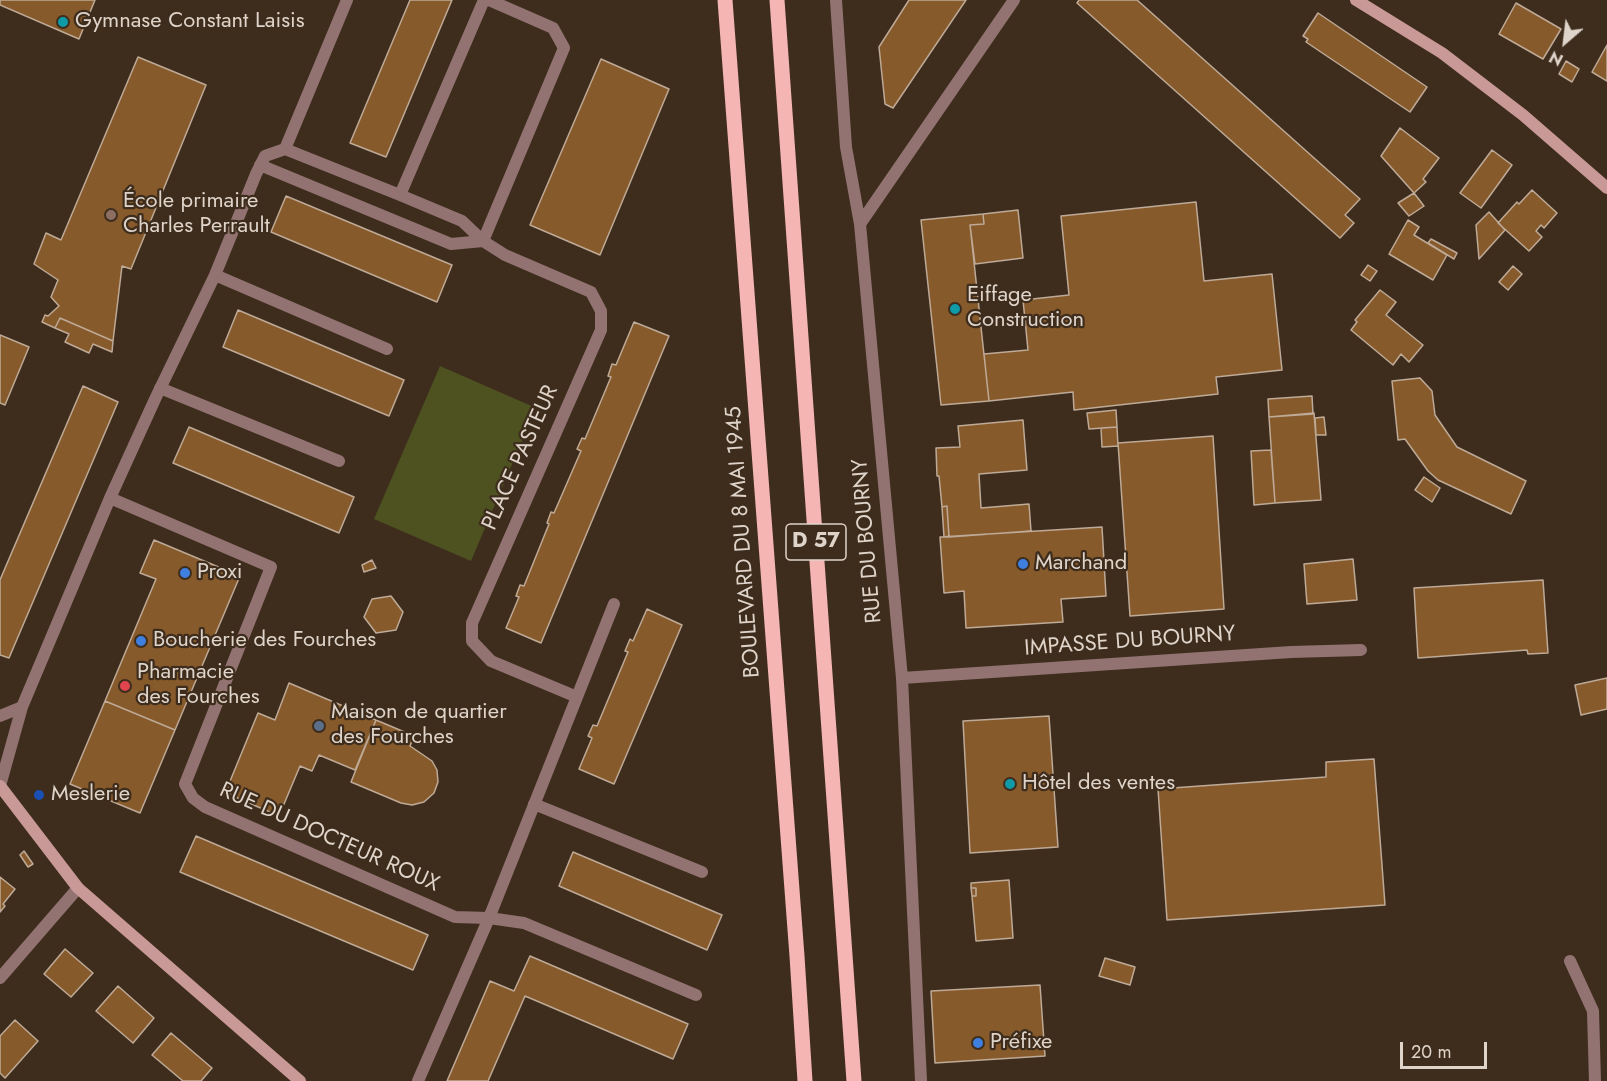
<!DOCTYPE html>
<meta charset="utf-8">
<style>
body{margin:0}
#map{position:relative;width:1607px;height:1081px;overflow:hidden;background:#3e2d1d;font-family:Jost,sans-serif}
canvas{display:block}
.north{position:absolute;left:1535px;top:12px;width:60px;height:60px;-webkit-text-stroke:4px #3e2d1d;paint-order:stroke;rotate:208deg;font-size:16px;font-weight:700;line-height:24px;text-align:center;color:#dfd4ca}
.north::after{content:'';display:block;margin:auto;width:21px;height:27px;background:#dfd4ca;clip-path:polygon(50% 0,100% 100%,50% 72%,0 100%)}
.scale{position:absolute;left:1400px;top:1042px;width:87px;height:27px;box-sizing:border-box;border:3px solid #dfd4ca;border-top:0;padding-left:8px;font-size:18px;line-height:21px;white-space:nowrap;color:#dfd4ca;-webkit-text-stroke:4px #3e2d1d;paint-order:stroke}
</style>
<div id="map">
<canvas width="1607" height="1081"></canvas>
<div class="north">N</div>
<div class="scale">20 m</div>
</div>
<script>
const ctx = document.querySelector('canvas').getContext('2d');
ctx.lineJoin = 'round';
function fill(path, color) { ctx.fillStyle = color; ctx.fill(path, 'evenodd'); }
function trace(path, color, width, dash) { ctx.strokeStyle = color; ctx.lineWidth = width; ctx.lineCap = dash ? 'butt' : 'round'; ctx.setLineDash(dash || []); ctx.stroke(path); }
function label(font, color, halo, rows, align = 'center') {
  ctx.font = font + ' Jost,sans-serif'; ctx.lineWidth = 4.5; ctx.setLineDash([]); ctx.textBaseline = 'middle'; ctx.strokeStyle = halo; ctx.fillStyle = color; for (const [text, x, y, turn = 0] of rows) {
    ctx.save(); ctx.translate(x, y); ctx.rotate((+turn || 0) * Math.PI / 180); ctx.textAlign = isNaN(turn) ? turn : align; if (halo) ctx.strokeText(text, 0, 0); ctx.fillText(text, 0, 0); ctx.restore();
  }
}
const green = new Path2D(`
 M440 366 536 408 471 561 374 519Z`);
const building = new Path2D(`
 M0 0H95L79 39 0 5Z
 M410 0H452L386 157 350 143Z
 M909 0H966L893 108 885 104 879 47Z
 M1079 0H1137L1360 199 1345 215 1354 223 1340 238 1077 3Z
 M1516 3 1561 29 1543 59 1499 34Z
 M1318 13 1427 87 1410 112 1306 42 1308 39 1303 36Z
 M1607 45V81L1592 72Z
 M138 57 206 85 131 269 122 266 113 341 60 318 55 328 42 322 45 315 48 316 59 306 51 297 58 280 34 264 46 233 61 240Z
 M601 59 669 89 600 255 530 225Z
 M1566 61 1579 69 1572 82 1559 74Z
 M1400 128 1439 158 1423 179 1426 182 1414 193 1381 156Z
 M1492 150 1512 165 1481 208 1460 193Z
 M1532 190 1557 213 1544 228 1541 225 1536 231 1542 237 1529 251 1498 223 1517 202 1519 204Z
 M1414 193 1424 206 1409 216 1398 203Z
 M286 196 452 265 437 302 271 232Z
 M1196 202 1204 281 1272 274 1282 370 1216 377 1218 394 1074 410 1073 392 989 401 984 354 1028 350 1023 300 1069 295 1061 216Z
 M1018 210 1023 258 975 264 970 225 984 224 983 214Z
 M1489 212 1505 230 1479 259 1476 225Z
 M983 214 984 224 970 225 989 401 941 405 921 220Z
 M1408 220 1419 227 1414 235 1447 255 1433 280 1389 254Z
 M1431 239 1457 253 1454 259 1428 243Z
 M1368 265 1377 271 1370 281 1361 275Z
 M1513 266 1522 274 1508 290 1499 282Z
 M1380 290 1396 302 1386 315 1423 345 1409 362 1401 354 1393 365 1351 330 1357 322 1355 320Z
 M238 310 404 380 389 416 223 347Z
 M60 318 113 341 112 352 93 344 89 353 65 342 69 334 55 328Z
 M634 322 669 336 541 643 506 628 519 597 516 596 520 585 524 586 549 524 547 523 551 512 554 513 581 451 577 449 582 438 585 439 611 377 608 376 612 364 616 365Z
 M0 335 29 347 5 405 0 403Z
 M1420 378 1432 391 1435 415 1457 447 1526 481 1511 514 1438 480 1428 471 1405 439 1398 440 1392 381Z
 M83 386 118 402 9 658 0 655V580Z
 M1312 396 1313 414 1269 417 1268 399Z
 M1116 410 1117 427 1089 429 1087 413Z
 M1314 413 1321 500 1275 503 1269 417Z
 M1324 417 1326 435H1316L1315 418Z
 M1023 420 1027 470 979 474 981 508 1029 504 1031 531 949 537 947 506 942 507 939 476H937L936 448 960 447 958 426Z
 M189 427 354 497 339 533 173 463Z
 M1117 427 1118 446 1102 447 1101 428Z
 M1213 436 1224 609 1130 616 1118 443Z
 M1271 450 1275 503 1254 505 1251 451Z
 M1424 477 1440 488 1432 502 1415 490Z
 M947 506 949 537H944L942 507Z
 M1102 527 1106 596 1061 599 1063 622 966 628 964 591 944 593 940 537Z
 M154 540 240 576 175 730 105 701 156 579 140 573Z
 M1353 559 1357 600 1307 604 1304 564Z
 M372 560 376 568 364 572 362 565Z
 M1543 580 1548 653 1528 654 1527 650 1418 658 1414 588Z
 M391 596 403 612 396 630 376 633 364 617 372 599Z
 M647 609 682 625 614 784 579 769 592 738 588 736 593 725 597 726 628 652 625 651 630 639 633 641Z
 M1607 678V709L1581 715 1575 685Z
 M289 683 376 720 355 770 319 755 312 771 300 766 279 816 235 797 226 791 258 713 275 720Z
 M105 701 175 730 140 813 70 784Z
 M1049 716 1058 847 970 853 963 721Z
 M376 720 414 736 410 746 432 761 437 770 438 782 434 793 424 802 412 805 401 803 351 782Z
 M1374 759 1385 905 1167 920 1158 789 1326 777V762Z
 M196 836 428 935 413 970 180 872Z
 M24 851 33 864 28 867 20 855Z
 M573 852 722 915 707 950 559 886Z
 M0 877 15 889 3 904 5 906 0 912Z
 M1009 880 1013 938 976 941 972 896H976V888H971V883Z
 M971 888H976V896H972Z
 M65 949 93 973 71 997 44 974Z
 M530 956 688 1024 673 1059 525 996 488 1081H447L490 981 514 991Z
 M1105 958 1135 967 1130 985 1099 976Z
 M1040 985 1045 1056 935 1063 931 991Z
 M118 986 154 1018 133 1043 96 1011Z
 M15 1020 38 1041 5 1078 0 1073V1036Z
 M171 1033 212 1068 201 1081H183L152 1055Z`);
const street = new Path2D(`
 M836 0 846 147 860 224 902 678 921 1081
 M285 149 347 0
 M260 165 451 244 483 241
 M400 195 484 0
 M860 224 1014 0
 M483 241 564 48 553 28 489 0
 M215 275 387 349
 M160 388 339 461
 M110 498 271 567 185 784 193 798 205 807 455 917 489 918 524 923 696 995
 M902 678 1291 652 1361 650
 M0 716 22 707
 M0 786 22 707 110 498 156 397 215 275 256 174 265 156 285 149 400 195 462 221 483 241 505 255 591 292 601 311V330L472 623V641L491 661 577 697
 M534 804 702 872
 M1570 961 1593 1011 1595 1081
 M0 978 78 888
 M418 1081 489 918 614 604`);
const secondary = new Path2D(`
 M1356 0 1442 53 1523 115 1607 188
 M0 786 78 888 300 1081`);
const primary = new Path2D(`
 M725 0 797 956 805 1081
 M777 0 854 1081`);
const markers = [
 [63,22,6,"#0f9aa8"],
 [111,215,6,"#8d6e63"],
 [955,309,6,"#0f9aa8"],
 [1023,564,6,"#3f7fe0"],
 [185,573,6,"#3f7fe0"],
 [141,641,6,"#3f7fe0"],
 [125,686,6,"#e0444e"],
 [319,726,6,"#5c6f8a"],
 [1010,784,6,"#0f9aa8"],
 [39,795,6,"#1a4fb4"],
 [978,1043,6,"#3f7fe0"]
];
const shields = [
 [816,542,60]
];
const shieldNames = [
 ["D 57",816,542]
];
const poiNames = [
 ["Gymnase Constant Laisis",75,22],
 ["École primaire",123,202],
 ["Charles Perrault",123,227],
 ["Eiffage",967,296],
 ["Construction",967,321],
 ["Marchand",1035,564],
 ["Proxi",197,573],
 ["Boucherie des Fourches",153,641],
 ["Pharmacie",137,673],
 ["des Fourches",137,698],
 ["Maison de quartier",331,713],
 ["des Fourches",331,738],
 ["Hôtel des ventes",1022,784],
 ["Meslerie",51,795],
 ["Préfixe",990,1043]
];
const streetNames = [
 ["PLACE PASTEUR",521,458,-66],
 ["RUE DU BOURNY",868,541,-95],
 ["BOULEVARD DU 8 MAI 1945",744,542,-94],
 ["IMPASSE DU BOURNY",1130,642,-4],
 ["RUE DU DOCTEUR ROUX",329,838,24]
];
fill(green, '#4d5220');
fill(building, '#875a2b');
trace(building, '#beaa97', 1.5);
trace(street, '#927372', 12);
trace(secondary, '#c99997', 12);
trace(primary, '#f4b5b3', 15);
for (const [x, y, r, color] of markers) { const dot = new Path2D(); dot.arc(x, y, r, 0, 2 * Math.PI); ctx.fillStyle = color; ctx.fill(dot); trace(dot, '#3e2d1d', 2); }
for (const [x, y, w] of shields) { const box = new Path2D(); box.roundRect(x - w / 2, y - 18, w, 36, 4.5); ctx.fillStyle = '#3e2d1d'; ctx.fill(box); trace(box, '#dfd4ca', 1.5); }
label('bold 21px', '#dfd4ca', null, shieldNames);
label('22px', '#dfd4ca', '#3e2d1d', poiNames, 'left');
label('22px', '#dfd4ca', '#3e2d1d', streetNames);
</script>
